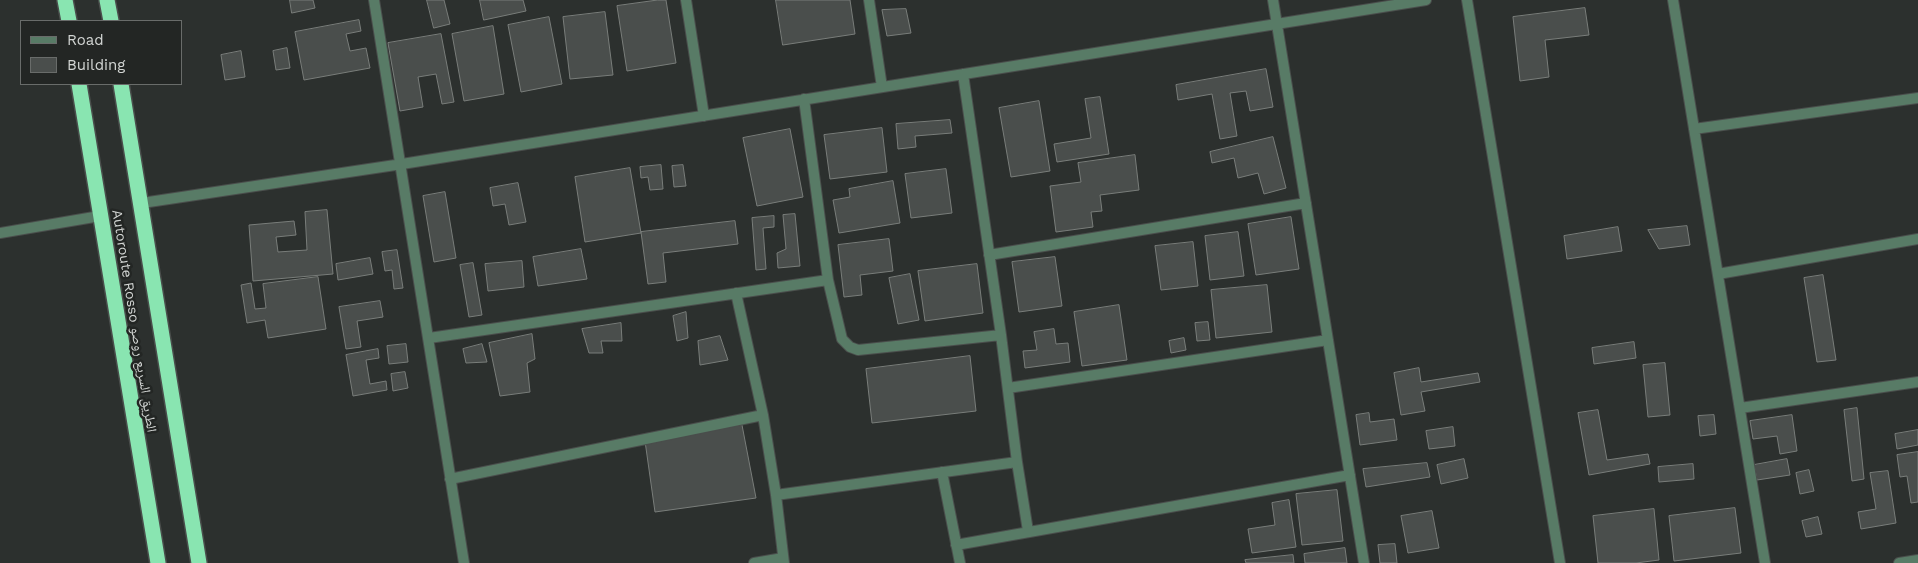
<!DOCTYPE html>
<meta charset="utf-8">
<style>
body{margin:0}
#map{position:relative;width:1918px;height:563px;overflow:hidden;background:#2c302e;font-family:"Work Sans",sans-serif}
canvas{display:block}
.legend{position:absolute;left:20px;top:20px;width:162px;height:65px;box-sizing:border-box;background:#232624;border:1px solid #696c6a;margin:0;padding:6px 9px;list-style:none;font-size:15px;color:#d2d5d3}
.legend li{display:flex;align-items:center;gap:10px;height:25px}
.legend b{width:25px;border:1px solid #696c6a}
</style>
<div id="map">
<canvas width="1918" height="563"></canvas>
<ul class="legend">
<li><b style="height:6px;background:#587b66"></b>Road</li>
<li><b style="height:14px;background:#4a4e4c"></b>Building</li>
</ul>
</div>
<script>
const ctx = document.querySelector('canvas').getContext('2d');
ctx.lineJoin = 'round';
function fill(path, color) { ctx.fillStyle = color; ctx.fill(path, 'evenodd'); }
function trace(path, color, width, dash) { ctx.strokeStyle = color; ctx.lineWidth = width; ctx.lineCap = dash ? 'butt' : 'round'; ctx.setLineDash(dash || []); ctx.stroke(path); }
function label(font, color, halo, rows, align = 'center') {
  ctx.font = font + ' "Work Sans","Noto Naskh Arabic",sans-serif'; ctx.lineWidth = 5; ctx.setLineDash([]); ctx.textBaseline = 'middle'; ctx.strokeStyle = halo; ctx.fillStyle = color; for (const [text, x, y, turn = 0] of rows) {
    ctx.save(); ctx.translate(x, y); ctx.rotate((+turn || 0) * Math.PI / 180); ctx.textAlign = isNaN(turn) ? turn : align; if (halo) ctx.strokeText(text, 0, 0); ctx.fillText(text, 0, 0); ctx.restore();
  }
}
const building = new Path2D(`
 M290 0H313L315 8 292 13Z
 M427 0H444L450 24 434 28Z
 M480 0H523L526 11 484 20Z
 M658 0H666L676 63 627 71 617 6Z
 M776 0H850L855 34 783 45Z
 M1585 8 1589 35 1545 40 1549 77 1520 81 1513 17Z
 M906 9 911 33 887 36 882 10Z
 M605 12 613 75 570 79 563 17Z
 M549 17 562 84 521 92 508 25Z
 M359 20 361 31 346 34 350 51 366 48 370 68 304 80 295 32Z
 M493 26 504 94 464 101 452 34Z
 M441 34 454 102 442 104 436 74 418 77 423 107 400 111 388 43Z
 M287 48 290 68 276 70 273 51Z
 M241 51 245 77 225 80 221 55Z
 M1266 69 1273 107 1250 111 1246 91 1230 93 1237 136 1220 139 1212 94 1178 100 1176 85Z
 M1100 97 1109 154 1057 162 1054 144 1091 138 1085 99Z
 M1039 101 1050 171 1011 177 999 108Z
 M950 120 952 133 915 136 916 147 898 149 896 124Z
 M882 128 887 172 830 179 824 135Z
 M790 129 803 197 757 206 743 138Z
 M1273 137 1286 188 1264 194 1258 173 1238 178 1234 158 1212 163 1210 152Z
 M1135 155 1139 190 1100 195 1102 211 1091 212 1093 227 1056 232 1050 186 1081 182 1078 163Z
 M661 165 663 189 650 190 648 177 641 178 640 167Z
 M683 165 686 186 674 187 672 166Z
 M630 168 641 233 585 242 575 177Z
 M946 169 952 213 911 218 905 174Z
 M893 181 900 223 839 233 833 200 850 197 849 189Z
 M518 183 526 222 509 225 505 204 493 206 490 188Z
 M445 192 456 258 434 262 423 196Z
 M327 210 333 274 253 281 249 225 294 221 296 235 276 237 278 252 307 250 305 212Z
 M795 214 800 266 778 268 777 253 786 249 783 215Z
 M774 216V227L763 228 766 269 756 270 752 218Z
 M1291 217 1299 269 1256 275 1248 224Z
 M735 221 738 244 663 253 666 282 648 284 641 232Z
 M1687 226 1690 245 1659 249 1648 230Z
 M1618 227 1622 251 1567 259 1564 236Z
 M1238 232 1244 276 1210 280 1205 236Z
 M889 239 893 271 860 275 862 295 844 297 838 245Z
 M1193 242 1198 286 1161 290 1155 246Z
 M581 249 587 279 538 286 533 257Z
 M397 250 403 288 394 289 392 270 385 271 382 252Z
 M1055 257 1062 306 1019 312 1012 262Z
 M370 258 373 274 338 280 336 264Z
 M522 261 524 287 488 291 485 264Z
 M473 263 482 315 469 317 460 265Z
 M977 264 983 313 925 321 918 271Z
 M910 274 919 320 898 324 889 278Z
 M1823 275 1836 360 1817 362 1804 278Z
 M318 277 326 329 268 338 265 320 247 323 241 285 251 283 255 309 266 308 263 284Z
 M1267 285 1272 332 1216 338 1211 290Z
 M380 301 383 317 357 321 361 347 346 349 339 307Z
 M1119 305 1127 360 1082 366 1074 312Z
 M686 312 688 338 677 341 673 316Z
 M1208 322 1210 340 1197 341 1195 323Z
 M621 323 622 341H601L603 353H589L582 329Z
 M1054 329 1056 344 1068 343 1070 362 1025 368 1023 351 1037 350 1034 332Z
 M532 334 535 359 527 363 530 392 500 396 489 343Z
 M720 336 728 360 700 365 698 341Z
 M1184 338 1186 350 1171 353 1169 341Z
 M1634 342 1636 358 1594 364 1592 348Z
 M406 344 408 362 389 364 387 346Z
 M482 344 487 362 466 363 463 349Z
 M378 349 379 358 366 360 370 384 386 381 387 390 353 396 346 355Z
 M970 356 976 411 872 423 866 369Z
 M1665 363 1670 415 1648 417 1643 365Z
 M1419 368 1421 382 1478 373 1480 382 1421 392 1425 411 1401 415 1394 373Z
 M405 372 408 388 393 391 391 374Z
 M1857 408 1864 479 1852 481 1844 410Z
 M1598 410 1607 460 1648 454 1650 464 1589 475 1578 413Z
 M1369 413 1370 422 1394 419 1397 440 1360 445 1356 415Z
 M1714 415 1716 434 1700 436 1698 416Z
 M1792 415 1797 451 1780 454 1777 436 1753 439 1750 421Z
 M742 425 756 498 655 512 645 441Z
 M1453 427 1455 446 1429 449 1426 431Z
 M1918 430V445L1897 449 1895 434Z
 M1918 452V502L1911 503 1907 476 1900 477 1897 455Z
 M1464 459 1468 478 1441 484 1437 465Z
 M1787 459 1790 475 1757 480 1754 465Z
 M1427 463 1430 477 1366 487 1363 469Z
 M1693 464 1694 479 1659 482 1658 467Z
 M1809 470 1814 491 1800 494 1796 473Z
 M1888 471 1896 523 1861 529 1858 512 1876 509 1870 473Z
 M1337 490 1343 541 1302 545 1296 494Z
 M1289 500 1296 547 1252 553 1248 529 1275 525 1272 503Z
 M1735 508 1741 553 1674 561 1669 516Z
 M1654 509 1659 560 1636 563H1598L1593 516Z
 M1432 511 1439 548 1408 553 1401 516Z
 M1818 517 1822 534 1806 537 1802 521Z
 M1395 544 1397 563H1380L1378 545Z
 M1345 548 1347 563H1305L1304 554Z
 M1293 555 1294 563H1246L1245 560Z`);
const street = new Path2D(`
 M374 0 464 563
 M686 0 704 116
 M869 0 882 87
 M1273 0 1364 563
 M1467 0 1560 563
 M1673 0 1765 563
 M963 74 1001 335 1017 462 1028 531
 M804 99 828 280 842 339 850 347 858 350 1001 335
 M1694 129 1918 98
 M142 203 402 164 1426 0
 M0 233 100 216
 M989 255 1306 203
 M1718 274 1918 239
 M736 293 763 415 776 495 784 563
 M429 338 828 280
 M1008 388 1328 340
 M1740 408 1918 382
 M942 472 960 563
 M450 479 763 415
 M776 495 1017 462
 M956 545 1350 475
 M754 563 783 558
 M1899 563 1918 560`);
const highway = new Path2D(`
 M65 0 69 21
 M107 0 111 21
 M79 84 158 563
 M121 84 199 563`);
const streetNames = [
 ["Autoroute Rosso الطريق السريع روصو",134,321,81]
];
fill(building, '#4a4e4c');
trace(building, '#797d7a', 1);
trace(street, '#4a4e4c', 12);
trace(highway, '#4a4e4c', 18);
trace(street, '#587b66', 10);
trace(highway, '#89e5b1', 15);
label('14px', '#d2d5d3', '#232624', streetNames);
</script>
